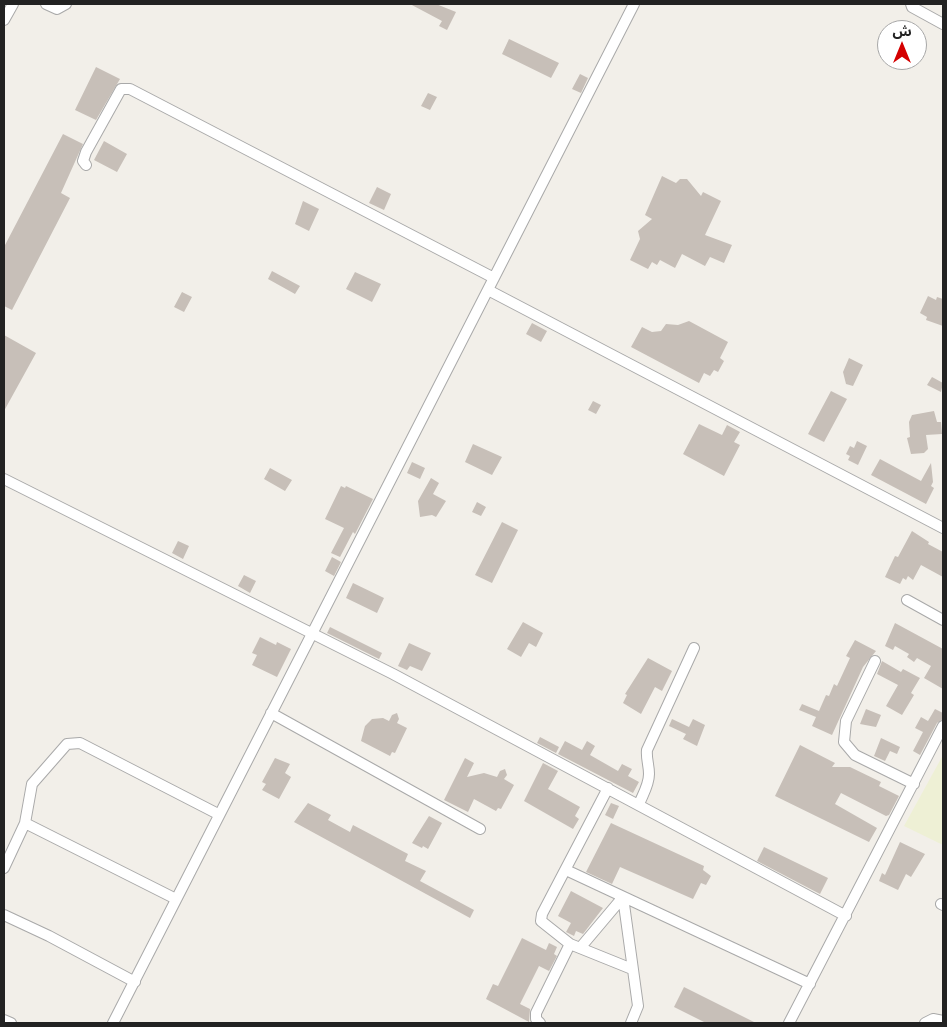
<!DOCTYPE html>
<meta charset="utf-8">
<style>
body{margin:0}
#map{position:relative;width:947px;height:1027px;overflow:hidden;background:#f2efe9;font-family:"Work Sans","Noto Sans Arabic",sans-serif}
canvas{display:block}
.frame{position:absolute;inset:0;border:5px solid #222;pointer-events:none}
.north{position:absolute;left:877px;top:20px;width:50px;height:50px;box-sizing:border-box;background:#fff;border:1px solid #a7a7a7;border-radius:50%;rotate:0deg;font-size:14px;font-weight:700;line-height:20px;text-align:center;color:#222}
.north::after{content:'';display:block;margin:auto;width:18px;height:22px;background:#d40000;clip-path:polygon(50% 0,100% 100%,50% 72%,0 100%)}
</style>
<div id="map">
<canvas width="947" height="1027"></canvas>
<div class="frame"></div>
<div class="north">ش</div>
</div>
<script>
const ctx = document.querySelector('canvas').getContext('2d');
ctx.lineJoin = 'round';
function fill(path, color) { ctx.fillStyle = color; ctx.fill(path, 'evenodd'); }
function trace(path, color, width, dash) { ctx.strokeStyle = color; ctx.lineWidth = width; ctx.lineCap = dash ? 'butt' : 'round'; ctx.setLineDash(dash || []); ctx.stroke(path); }
const farmland = new Path2D(`
 M943 755V845L904 826Z`);
const building = new Path2D(`
 M410 4H436L456 12 447 30 439 26 442 21Z
 M509 39 559 63 551 78 502 54Z
 M96 67 120 79 96 120 75 110Z
 M580 74 588 78 581 93 572 89Z
 M428 93 437 97 430 110 421 106Z
 M63 134 83 144 61 193 70 198 12 310 4 306V247Z
 M104 141 127 154 117 172 94 160Z
 M662 176 676 183 680 179H687L701 196 703 192 721 201 705 235 732 245 724 263 710 257 705 266 682 254 675 268 660 260 657 265 652 262 648 269 630 260 640 239 638 231 652 219 645 215Z
 M377 187 391 194 384 210 369 203Z
 M303 201 319 209 309 231 295 224Z
 M272 271 300 286 295 294 268 279Z
 M355 272 381 284 372 302 346 289Z
 M182 292 192 297 184 312 174 307Z
 M928 296 936 300 937 297 943 299V326L926 320 927 317 920 313Z
 M689 321 728 342 720 358 724 361 718 372 714 370 710 376 704 373 699 383 631 347 642 327 652 332 661 331 666 324 678 325Z
 M532 323 547 331 541 342 526 334Z
 M4 335 36 353 4 411Z
 M849 358 863 365 853 386 846 384 843 372Z
 M932 377 943 383 941 392 927 385Z
 M831 391 847 399 824 442 808 434Z
 M593 401 601 405 596 414 588 410Z
 M934 411 937 422H941L942 434 926 435 928 449 924 453 911 454 907 438 910 437 909 422 912 415Z
 M699 424 722 435 727 425 740 432 734 442 740 445 724 476 683 454Z
 M857 441 867 446 858 465 848 460 850 456 846 454 850 446 854 448Z
 M473 444 502 457 492 475 465 462Z
 M880 459 921 481 931 463 933 482 931 486 934 488 926 504 871 475Z
 M412 462 425 468 420 479 407 473Z
 M270 468 292 480 285 491 264 479Z
 M431 478 439 483 433 494 446 501 436 517 432 515 420 517 418 501Z
 M341 486 345 488 346 486 373 499 355 534 353 532 340 557 331 553 344 528 325 519Z
 M477 502 486 507 481 516 472 512Z
 M502 522 518 530 492 583 475 575Z
 M912 531 929 542 928 544 943 552V577L921 565 913 580 908 576 906 580 903 578 900 584 885 577 895 556 898 557Z
 M178 541 189 546 183 559 172 553Z
 M332 557 341 562 334 576 325 571Z
 M244 575 256 581 250 593 238 586Z
 M353 583 384 598 377 613 346 598Z
 M523 622 543 633 536 647 529 643 521 657 507 649Z
 M895 623 943 649V689L924 678 931 666 917 658 914 662 907 657 909 654 895 646 893 650 885 646Z
 M330 627 382 653 379 659 327 633Z
 M260 637 276 645 277 642 291 649 277 677 252 665 257 655 252 653Z
 M855 640 876 651 863 667 832 735 812 726 816 717 799 710 802 704 819 711 826 695 829 696 834 684 837 686 850 658 846 656Z
 M409 643 431 653 422 671 410 666 407 670 398 666Z
 M648 658 672 671 662 691 655 687 641 714 623 703 627 695 625 694Z
 M882 661 901 672 903 669 920 678 911 693 914 695 902 715 886 706 898 685 877 674Z
 M866 709 881 715 876 727 860 724Z
 M935 709 943 713V719L937 723 920 755 913 751 923 732 915 728 921 717 928 721Z
 M397 713 399 719 397 723 407 728 395 753 392 752 390 756 361 741 365 726 372 719 383 718 389 721 392 715Z
 M672 719 689 727 693 719 705 725 697 746 683 739 686 734 669 726Z
 M540 737 559 747 556 753 537 743Z
 M881 738 900 747 897 754 890 751 885 761 874 756Z
 M565 741 582 750 587 741 595 746 590 755 618 771 622 764 632 769 628 776 639 782 633 793 558 754Z
 M800 745 835 763 832 767H850L881 782 879 786 899 796 889 815 886 816 841 793 835 804 877 828 869 842 775 796Z
 M275 758 290 764 285 773 291 777 279 799 262 790 266 784 262 782Z
 M465 758 474 763 467 777 484 773 497 777 500 771 505 769 507 775 504 779 514 785 501 809 498 808 496 811 474 799 468 812 444 800Z
 M543 763 558 771 548 789 580 807 575 816 579 819 573 829 524 801Z
 M308 803 331 815 328 820 350 832 353 825 408 854 405 861 426 871 420 881 474 910 470 918 294 822Z
 M611 803 619 806 613 819 605 815Z
 M429 816 442 823 428 849 423 846 422 848 412 843Z
 M611 823 704 866 703 870 711 876 706 885 701 883 693 899 620 867 612 884 586 872Z
 M900 842 925 854 911 877 906 874 898 890 879 881 882 873 885 875Z
 M764 847 828 878 820 894 757 861Z
 M571 891 603 908 583 934 576 931 574 936 566 932 571 923 558 916Z
 M522 938 546 950 549 943 557 947 554 954 557 956 549 971 539 966 520 1004 530 1009 529 1022 486 999 493 984 498 986Z
 M684 987 756 1023H706L674 1007Z`);
const minor = new Path2D(`
 M46 4 57 9 66 4
 M911 4 912 7 943 24
 M4 20 13 4
 M86 165 83 161 86 152 121 89H130L494 278
 M488 290 943 528
 M4 479 393 674 846 916
 M907 600 943 620
 M875 661 846 721 844 742 855 755 914 784
 M271 713 480 829
 M608 788 542 914 541 921 570 944 632 969
 M639 804C643 794 649 785 649 774 649 765 646 758 647 750L694 648
 M25 823 176 899
 M4 868 25 823 32 784 67 744 80 743 218 814
 M566 870 810 984
 M623 897 638 1006 631 1023
 M941 904 943 905
 M4 915 49 936 135 982
 M580 948 623 897
 M4 1020 11 1023
 M113 1023 634 4
 M540 1023 536 1019V1013L570 944
 M789 1023 943 726
 M925 1023 933 1019 943 1021`);
fill(farmland, '#eef0d5');
fill(building, '#c7bfb8');
trace(minor, '#a9a9a9', 12);
trace(minor, '#fff', 10);
</script>
